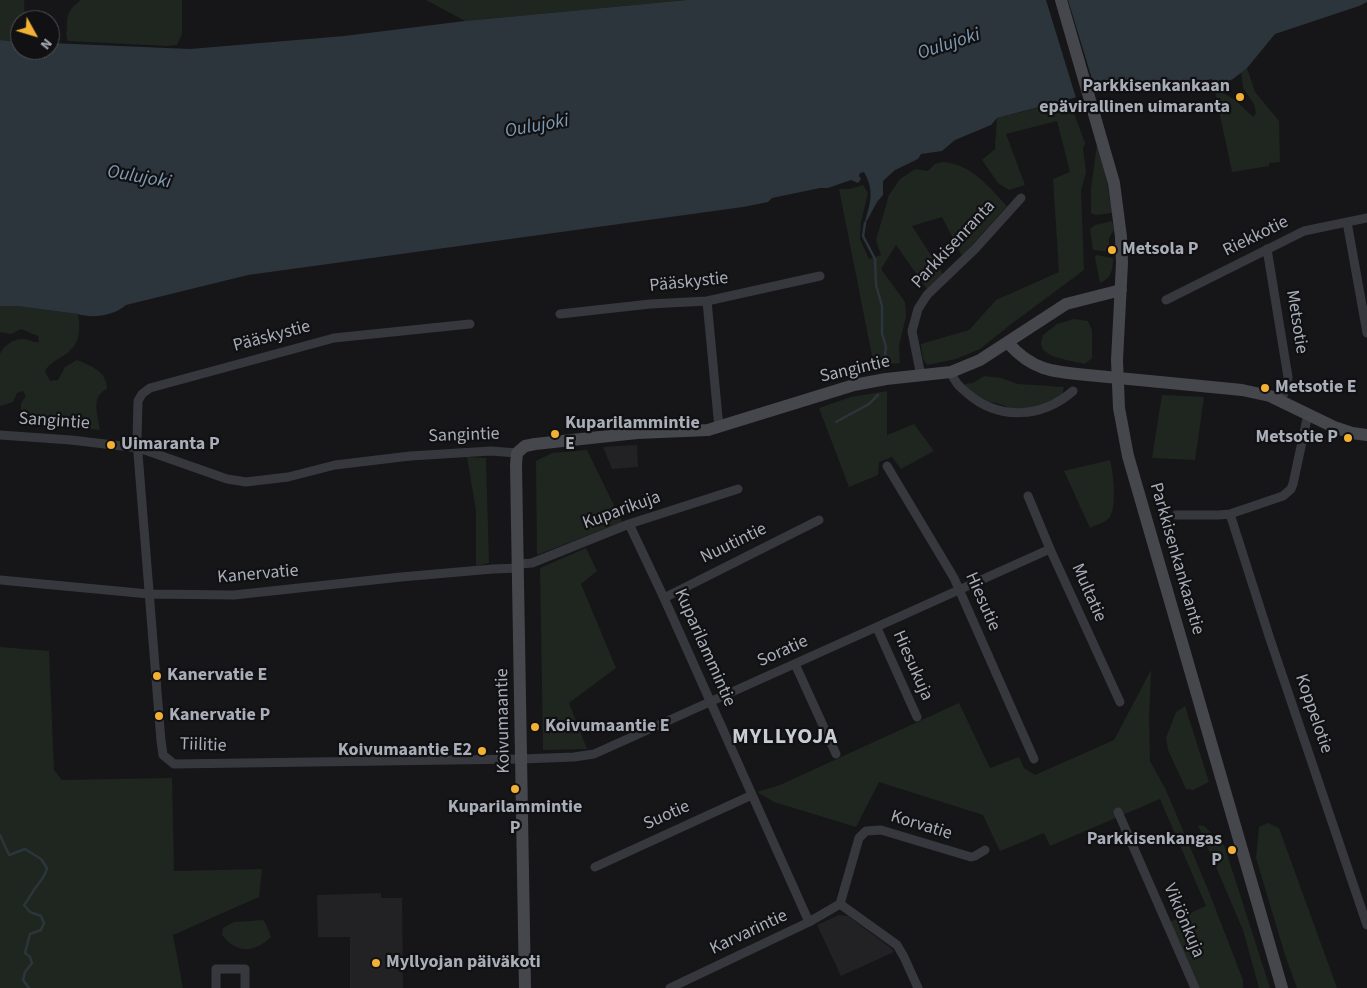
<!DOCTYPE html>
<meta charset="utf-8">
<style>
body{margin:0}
#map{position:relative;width:1367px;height:988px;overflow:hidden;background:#161618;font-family:"Source Sans 3",sans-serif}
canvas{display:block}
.north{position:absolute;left:10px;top:10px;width:50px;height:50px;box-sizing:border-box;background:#111113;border:1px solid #4d4f55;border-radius:50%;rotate:129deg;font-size:14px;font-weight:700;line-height:20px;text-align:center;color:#a8adb8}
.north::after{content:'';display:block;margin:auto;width:18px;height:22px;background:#f2b134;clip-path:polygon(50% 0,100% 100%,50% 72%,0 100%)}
</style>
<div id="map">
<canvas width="1367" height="988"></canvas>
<div class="north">N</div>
</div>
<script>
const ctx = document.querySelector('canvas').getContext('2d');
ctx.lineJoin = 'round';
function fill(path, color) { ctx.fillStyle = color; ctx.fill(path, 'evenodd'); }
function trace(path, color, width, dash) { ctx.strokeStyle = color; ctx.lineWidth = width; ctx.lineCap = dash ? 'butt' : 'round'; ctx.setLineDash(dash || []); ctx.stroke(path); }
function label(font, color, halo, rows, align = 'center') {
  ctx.font = font + ' "Source Sans 3",sans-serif'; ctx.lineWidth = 4.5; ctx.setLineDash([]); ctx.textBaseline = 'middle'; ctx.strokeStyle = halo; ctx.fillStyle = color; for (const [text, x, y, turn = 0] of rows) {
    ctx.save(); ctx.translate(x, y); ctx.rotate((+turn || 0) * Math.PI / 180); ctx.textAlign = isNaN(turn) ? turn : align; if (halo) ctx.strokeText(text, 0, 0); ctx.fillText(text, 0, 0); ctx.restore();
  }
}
const built = new Path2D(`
 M637 445 638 467 612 469 603 447Z
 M381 893V898H402L403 988H350V937H318L317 895Z
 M839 915 848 916 891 948 894 952 841 976 817 925Z`);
const green = new Path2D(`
 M0 0H24L25 20H20V42L0 40Z
 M81 0H182V34L177 45 167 46 68 41C66 37 66 34 67 29 67 14 68 10 81 0Z
 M426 0H687L465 21Z
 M1247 68 1255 92 1279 121 1280 162 1269 163V166L1232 172 1214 87 1235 100 1253 117 1256 113 1254 104 1243 88 1241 72Z
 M1069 100 1085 143 1083 149 1086 172 1081 191 1084 270 1010 325 980 349 956 359 927 365 923 359 921 344 969 330 996 300 1059 272 1053 179 1070 172 1057 121 1006 134 1025 185 1009 190 998 183 982 160 995 149 997 118Z
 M1097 144 1107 181 1112 213 1096 215 1091 213V189Z
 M942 162C970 163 989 187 1007 206L962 256 942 217 912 226 943 274 927 289 896 245 881 269 905 302 906 317 899 345 900 363 874 366 839 189H850L863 185 868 193 861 222 860 239 869 259 881 255 876 240 889 195 900 179 915 169 928 171 935 164Z
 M1112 221 1114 230 1109 238V252L1093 250 1090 229 1095 225Z
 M1096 255 1113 258C1113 269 1112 278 1100 283L1095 257Z
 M0 306H17L78 314C81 331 80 346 63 356 55 361 50 363 45 371L50 381 58 380 65 367 77 360C91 366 107 371 107 389 90 397 98 414 100 430L30 423 21 414V403L26 396 23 391 17 393 13 402 0 406V354C4 345 13 339 23 339 29 339 32 343 39 342L38 336 21 329 11 334 0 332Z
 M1074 319 1088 321 1092 330V358L1085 364C1074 361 1042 358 1041 344 1041 341 1042 338 1043 335L1057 324Z
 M984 376 1001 378 1018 384 1064 387 1062 395 1056 400 1032 408 1015 410 996 403 987 402 966 388 965 384 973 383Z
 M887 391V435L914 424 934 451 901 469 892 457 879 462 878 475 849 487 819 408 851 397Z
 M1162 395 1204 397 1195 460 1152 458Z
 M587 450 622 522 537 555 536 461 552 453Z
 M467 457 486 458 489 563 476 566V511Z
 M1110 460C1113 471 1118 511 1108 519 1104 523 1095 525 1090 528L1064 471Z
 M586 548 597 571 581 584 616 668 569 703 587 749 543 750 540 568Z
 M0 647 49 651 54 770 62 780 172 778 174 871 262 869 259 897 173 935 183 988H0Z
 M1151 670 1149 720 1150 761 1165 788 1207 887 1243 980V988H1199L1170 922 1206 906 1160 799 1050 846 1044 833 1000 851 983 815 879 782 856 827 774 802 757 792 780 785 959 703 990 768 1019 757 1024 768 1035 775 1114 740Z
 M1185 706 1209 782 1193 790 1186 789 1168 750 1166 738 1176 712Z
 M1268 823 1279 828 1337 988H1297L1285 955 1256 858 1259 827Z
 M1198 825 1204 826 1224 845 1270 988H1259L1243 930Z
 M263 920 266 924 271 937C254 953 237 954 222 935L223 928 234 922Z`);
const water = new Path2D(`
 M687 0H1367V2L1359 6 1275 34 1247 68 1233 79 1216 86 1214 87 1212 79 1186 84 1096 92 997 118 991 125 955 140 942 151 921 154 918 159 895 170 883 181V195L877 202 864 226C869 205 876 194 864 172L860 173 859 176 861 179 858 183 851 180 828 188H820L772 198 768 202 743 207 248 275 126 305C115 315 93 319 78 314L17 306H0V40L20 42V50H50V43L190 49 344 36 465 21Z`);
const pier = new Path2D(`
 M1046 0H1068L1096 92 1076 98Z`);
const stream = new Path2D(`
 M865 223 863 236 875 259 876 285 882 306V333L886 347 884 365
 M836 422 869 404 878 395
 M0 835 9 855 25 849 41 859 47 868C45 877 41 880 36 887 32 892 29 899 24 905L30 912 41 916 44 923 41 930 30 934 25 953 30 957 32 963 25 972 23 980 29 988`);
const street = new Path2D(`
 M1347 222 1367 333
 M1267 249 1288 377 1287 386 1281 400
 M1166 300 1304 231 1367 218
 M707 301 719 428
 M560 314 650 304 707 301 820 276
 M470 324 334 338 150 388 142 394 138 401 137 441 161 741 163 755 174 764 522 759 574 757 594 754 1050 549
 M951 372C954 382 960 387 967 393 999 421 1042 418 1073 391
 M921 376 912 331 918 309 927 295 975 249 1021 198
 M0 435 71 440 139 448 227 479 246 482 288 477 335 465 410 456 491 451 517 453
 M887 466 954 578 1034 759
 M1028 496 1050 549 1120 702
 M1230 514 1270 639 1367 925
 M1176 515H1219L1230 514 1283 496 1291 489 1293 484 1308 414
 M629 524 664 598 809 922
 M519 564 532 563 629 524 738 489
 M0 580 149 594 234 595 401 577 493 569 519 568
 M664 598 819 520
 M877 628 917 717
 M795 664 836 754
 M1118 812 1195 988
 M595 867 752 795
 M840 904 859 838 866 831 881 830 971 857 975 856 985 850
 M840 904 897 945 904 957 918 988
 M216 988V969H245V988
 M670 988 809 922 840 904`);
const secondary = new Path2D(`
 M1061 0 1114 183 1121 237 1122 263 1117 360 1119 408 1128 456 1282 988
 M1008 343C1032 370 1052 372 1087 375
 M1160 382 1242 390 1270 396 1334 427 1352 433 1367 435
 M525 988 516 465 517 453 525 446 535 444 637 433 708 430 854 385 886 379 951 372 980 360 1066 304 1121 290`);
const secondaryBridge = new Path2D(`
 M1087 375 1160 382`);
const markers = [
 [1240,97,5,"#f2b134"],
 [1112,250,5,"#f2b134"],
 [1265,388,5,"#f2b134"],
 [555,434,5,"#f2b134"],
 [1348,438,5,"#f2b134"],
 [111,445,5,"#f2b134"],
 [157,676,5,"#f2b134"],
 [159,716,5,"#f2b134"],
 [535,727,5,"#f2b134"],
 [482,751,5,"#f2b134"],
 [515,789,5,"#f2b134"],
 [1232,850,5,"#f2b134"],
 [376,963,5,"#f2b134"]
];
const poiNames = [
 ["Parkkisenkankaan",1230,87,"right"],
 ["epävirallinen uimaranta",1230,108,"right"],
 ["Metsola P",1122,250],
 ["Metsotie E",1275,388],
 ["Kuparilammintie",565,424],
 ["E",565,445],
 ["Metsotie P",1338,438,"right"],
 ["Uimaranta P",121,445],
 ["Kanervatie E",167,676],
 ["Kanervatie P",169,716],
 ["Koivumaantie E",545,727],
 ["Koivumaantie E2",472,751,"right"],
 ["Kuparilammintie",515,808,"center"],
 ["P",515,829,"center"],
 ["Parkkisenkangas",1222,840,"right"],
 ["P",1222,861,"right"],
 ["Myllyojan päiväkoti",386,963]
];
const streetNames = [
 ["Riekkotie",1256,237,-26],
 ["Parkkisenranta",954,245,-47],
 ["Pääskystie",689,283,-6],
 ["Metsotie",1296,322,81],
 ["Pääskystie",272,337,-15],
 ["Sangintie",855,370,-13],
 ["Sangintie",54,422,4],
 ["Sangintie",464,436,-2],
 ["Kuparikuja",622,511,-20],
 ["Nuutintie",734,544,-26],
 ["Parkkisenkankaantie",1176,559,74],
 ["Kanervatie",258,575,-5],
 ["Multatie",1088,593,66],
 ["Hiesutie",982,602,66],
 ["Kuparilammintie",704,648,66],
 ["Soratie",783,652,-24],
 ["Hiesukuja",912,666,66],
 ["Koppelotie",1313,714,71],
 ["Koivumaantie",504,721,-91],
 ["Tiilitie",203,746,2],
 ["Suotie",667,816,-24],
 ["Korvatie",921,826,17],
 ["Vikiönkuja",1183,921,67],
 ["Karvarintie",749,933,-25]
];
const waterNames = [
 ["Oulujoki",949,45,-18],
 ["Oulujoki",537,127,-10],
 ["Oulujoki",139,178,10]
];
const districtNames = [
 ["MYLLYOJA",785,738]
];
fill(built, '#222225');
fill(green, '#1e261f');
fill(water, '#2c353c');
fill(pier, '#161618');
trace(stream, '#2c353c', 2.5);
trace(street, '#37383d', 9);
trace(secondary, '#45474d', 12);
trace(secondaryBridge, '#45474d', 12);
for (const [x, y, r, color] of markers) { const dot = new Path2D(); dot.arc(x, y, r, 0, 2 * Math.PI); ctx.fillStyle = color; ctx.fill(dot); trace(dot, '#111113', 2); }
label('bold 18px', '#a8adb8', '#111113', poiNames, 'left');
label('18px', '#a8adb8', '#111113', streetNames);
label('italic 19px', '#7f9bb3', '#111113', waterNames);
ctx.letterSpacing = '1px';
label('bold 22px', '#c9ccd4', '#111113', districtNames);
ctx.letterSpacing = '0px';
</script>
